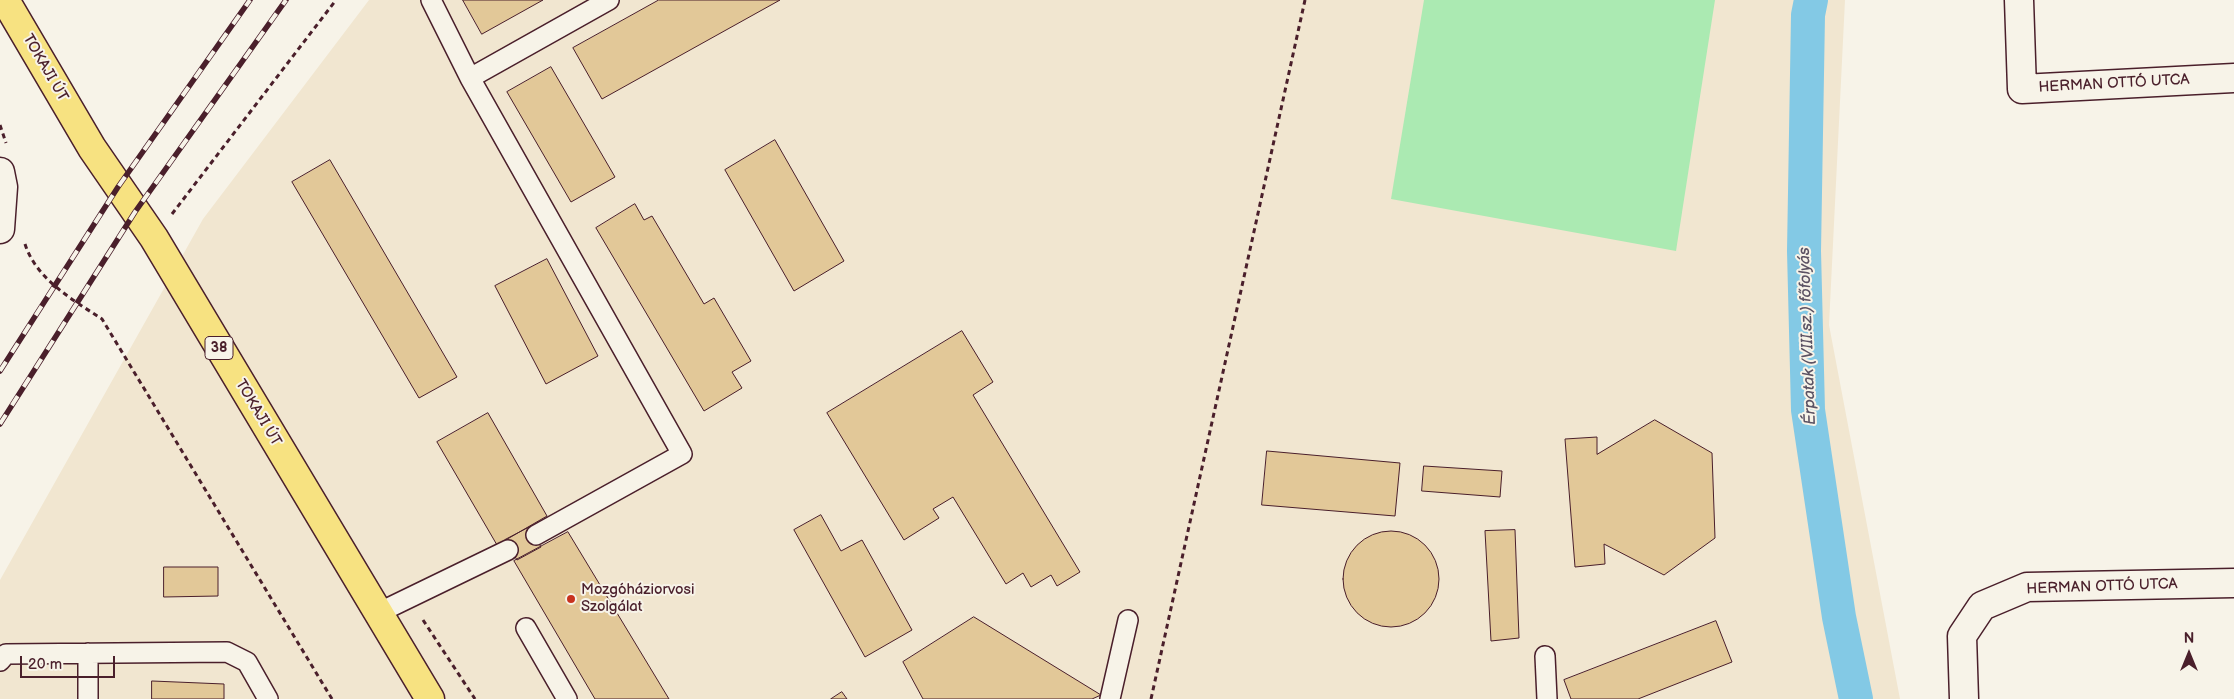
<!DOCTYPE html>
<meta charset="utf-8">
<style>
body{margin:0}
#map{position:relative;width:2234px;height:699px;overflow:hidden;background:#f7f3e8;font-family:"Balsamiq Sans",sans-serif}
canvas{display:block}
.north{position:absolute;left:2164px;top:629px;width:50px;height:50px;-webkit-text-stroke:4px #f7f3e8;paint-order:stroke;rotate:0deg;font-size:14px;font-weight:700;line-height:20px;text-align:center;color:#4a1f2b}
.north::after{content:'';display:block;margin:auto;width:18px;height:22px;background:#4a1f2b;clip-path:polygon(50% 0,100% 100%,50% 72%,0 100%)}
.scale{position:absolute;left:20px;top:656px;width:95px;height:22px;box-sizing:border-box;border:2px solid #4a1f2b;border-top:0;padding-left:6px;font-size:15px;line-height:18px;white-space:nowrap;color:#4a1f2b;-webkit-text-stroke:4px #f7f3e8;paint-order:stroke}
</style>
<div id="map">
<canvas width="2234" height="699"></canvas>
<div class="north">N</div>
<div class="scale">20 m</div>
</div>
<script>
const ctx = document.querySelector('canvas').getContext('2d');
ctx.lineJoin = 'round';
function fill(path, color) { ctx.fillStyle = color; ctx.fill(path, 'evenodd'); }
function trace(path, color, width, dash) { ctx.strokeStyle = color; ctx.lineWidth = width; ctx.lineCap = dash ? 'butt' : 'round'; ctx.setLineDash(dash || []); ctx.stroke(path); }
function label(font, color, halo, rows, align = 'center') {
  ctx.font = font + ' "Balsamiq Sans",sans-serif'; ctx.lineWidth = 4; ctx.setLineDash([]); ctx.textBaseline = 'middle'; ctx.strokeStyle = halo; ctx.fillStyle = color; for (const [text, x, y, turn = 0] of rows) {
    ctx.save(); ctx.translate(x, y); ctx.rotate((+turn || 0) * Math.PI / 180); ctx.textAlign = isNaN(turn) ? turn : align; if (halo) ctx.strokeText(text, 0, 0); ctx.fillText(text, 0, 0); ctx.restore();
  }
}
const built = new Path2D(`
 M369 0H1845L1829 325 1900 699H0V580L203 219Z`);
const green = new Path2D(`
 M1424 0H1715L1676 251 1391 199Z`);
const canal = new Path2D(`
 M1811 0 1808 15 1804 251 1808 410 1839 617 1856 699`);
const building = new Path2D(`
 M463 0H543L482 34Z
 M659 0H780L602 99 573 48Z
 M551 67 615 177 571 202 507 92Z
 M775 140 844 261 794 291 725 170Z
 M330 160 457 377 419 398 292 182Z
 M635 204 644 220 652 216 704 304 714 298 751 361 732 372 742 388 704 411 596 228Z
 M547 259 598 356 546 384 495 286Z
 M962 331 993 382 973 395 1080 572 1057 586 1051 575 1031 587 1023 573 1006 584 953 497 933 509 939 518 904 540 827 413Z
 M488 413 547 516 497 545 437 442Z
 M1655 420 1712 453 1715 538 1664 575 1604 544 1605 564 1575 567 1565 439 1597 437V454Z
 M1267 451 1400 463 1395 516 1262 505Z
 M1424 466 1502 471 1500 497 1422 491Z
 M821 515 841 551 862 540 912 630 865 657 794 530Z
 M530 527 541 547 517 560 505 540Z
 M1515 530 1519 638 1491 641 1485 531Z
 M1343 579a48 48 0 1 1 96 0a48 48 0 1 1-96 0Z
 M568 532 669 699H595L514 561Z
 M164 567H218V596L164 597Z
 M974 617 1101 695 1092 699H923L903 662Z
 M1716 621 1732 662 1638 699H1571L1564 680Z
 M152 681 224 684V699H152Z
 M842 692 847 699H831Z`);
const path = new Path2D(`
 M0 125 6 143
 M172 214 336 0
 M25 244C36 279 73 300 102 319L332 699
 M423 620 475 699
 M1151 699 1305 0`);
const service = new Path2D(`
 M431 0 470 78
 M536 535 682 454 470 78 609 0
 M378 613 508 550
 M526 628 567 699
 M88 653V699
 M1545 656 1547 699
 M0 661 6 654 227 652 247 662 268 699
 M1110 699 1128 620`);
const minor = new Path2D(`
 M2019 0 2022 89 2234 78
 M0 172 3 187 0 229
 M1964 699 1962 636 1982 606 2027 587 2234 583`);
const primary = new Path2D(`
 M5 0 92 148 154 238 430 699`);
const rail = new Path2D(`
 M0 371 118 187 250 0
 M0 424 135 212 286 0`);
const markers = [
 [571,599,5,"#c8321e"]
];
const shields = [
 [219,348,28]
];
const shieldNames = [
 ["38",219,348]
];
const streetNames = [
 ["TOKAJI ÚT",45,68,60],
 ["HERMAN OTTÓ UTCA",2114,84,-3],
 ["TOKAJI ÚT",258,413,59],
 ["HERMAN OTTÓ UTCA",2102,587,-2]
];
const poiNames = [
 ["Mozgóháziorvosi",581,590],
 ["Szolgálat",581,607]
];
const waterNames = [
 ["Érpatak (VIII.sz.) főfolyás",1808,336,-92]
];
fill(built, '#f1e6d0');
fill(green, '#abeab2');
trace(canal, '#83c9e5', 34);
fill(building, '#e2c898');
trace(building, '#4a1f2b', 1);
trace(service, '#4a1f2b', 22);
trace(minor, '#4a1f2b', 31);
trace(primary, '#4a1f2b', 31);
trace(path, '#4a1f2b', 3, [5, 4]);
trace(service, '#f7f3e8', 19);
trace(minor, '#f7f3e8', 28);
trace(primary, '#f7e281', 28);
trace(rail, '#4a1f2b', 5.5);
trace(rail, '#f7f3e8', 4, [11]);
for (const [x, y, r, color] of markers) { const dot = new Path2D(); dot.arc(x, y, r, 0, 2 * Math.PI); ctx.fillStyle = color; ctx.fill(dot); trace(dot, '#f7f3e8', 2); }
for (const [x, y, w] of shields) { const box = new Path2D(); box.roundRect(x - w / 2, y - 11.5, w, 23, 4); ctx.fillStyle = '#f7f3e8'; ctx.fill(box); trace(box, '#4a1f2b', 1); }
label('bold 14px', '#4a1f2b', null, shieldNames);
label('15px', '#4a1f2b', '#f7f3e8', streetNames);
label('15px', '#4a1f2b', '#f7f3e8', poiNames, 'left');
label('italic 16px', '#5b5263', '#f7f3e8', waterNames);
</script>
